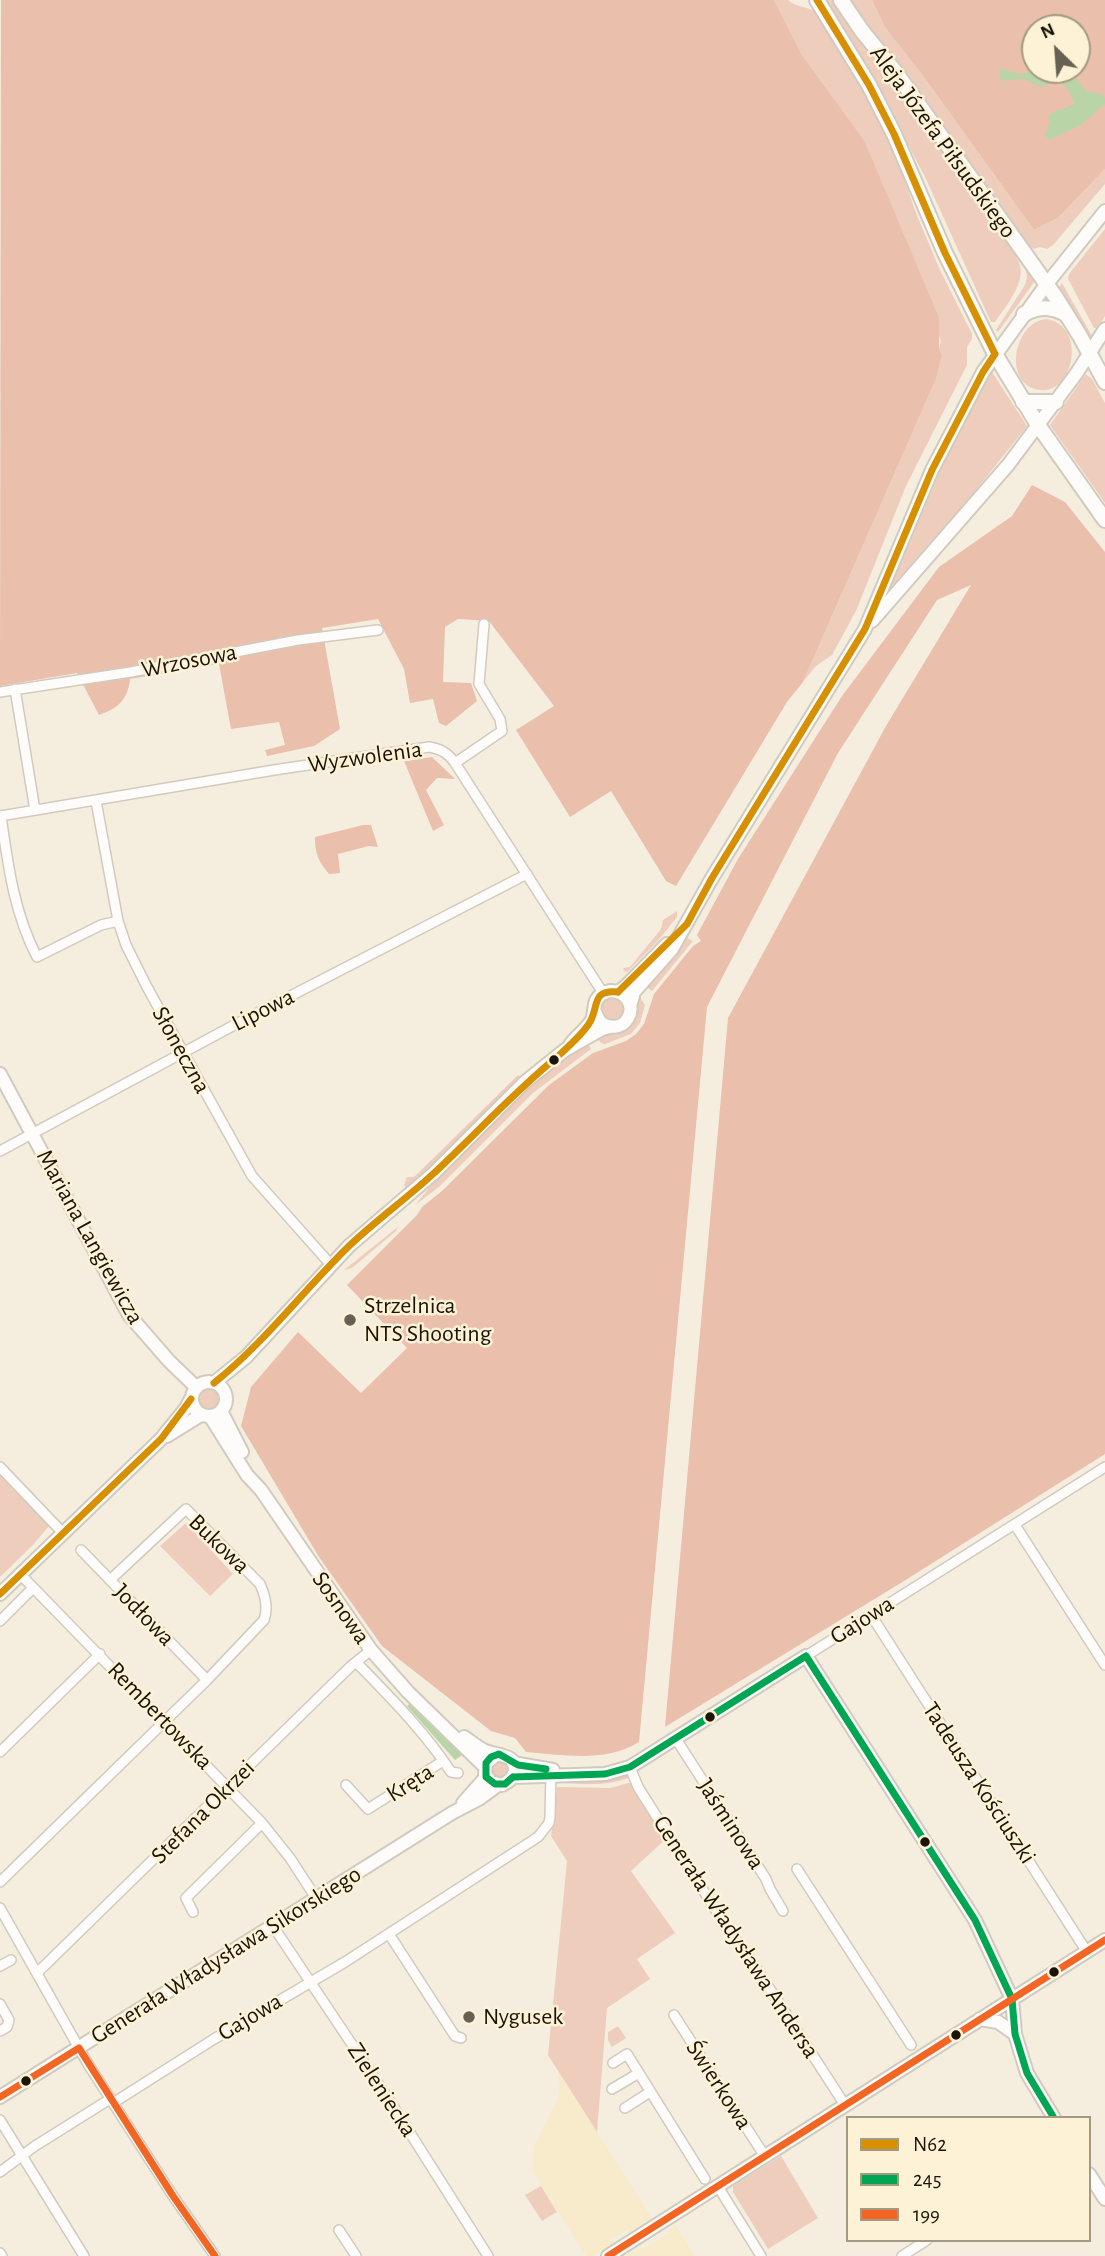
<!DOCTYPE html>
<meta charset="utf-8">
<style>
body{margin:0}
#map{position:relative;width:1105px;height:2256px;overflow:hidden;background:#f5eedf;font-family:"Alegreya Sans",sans-serif}
canvas{display:block}
.legend{position:absolute;left:846px;top:2116px;width:245px;height:126px;box-sizing:border-box;background:#fef2d6;border:2px solid #a39a84;margin:0;padding:9px 12px;list-style:none;font-size:21px;color:#1a1508}
.legend li{display:flex;align-items:center;gap:14px;height:35px}
.legend b{width:35px;border:2px solid #a39a84}
.north{position:absolute;left:1021px;top:14px;width:70px;height:70px;box-sizing:border-box;background:#fef2d6;border:2px solid #a39a84;border-radius:50%;rotate:335deg;font-size:19px;font-weight:700;line-height:28px;text-align:center;color:#1a1508}
.north::after{content:'';display:block;margin:auto;width:24px;height:32px;background:#676153;clip-path:polygon(50% 0,100% 100%,50% 72%,0 100%)}
</style>
<div id="map">
<canvas width="1105" height="2256"></canvas>
<ul class="legend">
<li><b style="height:9px;background:#d69001"></b>N62</li>
<li><b style="height:9px;background:#00a651"></b>245</li>
<li><b style="height:9px;background:#f26522"></b>199</li>
</ul>
<div class="north">N</div>
</div>
<script>
const ctx = document.querySelector('canvas').getContext('2d');
ctx.lineJoin = 'round';
function fill(path, color) { ctx.fillStyle = color; ctx.fill(path, 'evenodd'); }
function trace(path, color, width, dash) { ctx.strokeStyle = color; ctx.lineWidth = width; ctx.lineCap = dash ? 'butt' : 'round'; ctx.setLineDash(dash || []); ctx.stroke(path); }
function label(font, color, halo, rows, align = 'center') {
  ctx.font = font + ' "Alegreya Sans",sans-serif'; ctx.lineWidth = 5; ctx.setLineDash([]); ctx.textBaseline = 'middle'; ctx.strokeStyle = halo; ctx.fillStyle = color; for (const [text, x, y, turn = 0] of rows) {
    ctx.save(); ctx.translate(x, y); ctx.rotate((+turn || 0) * Math.PI / 180); ctx.textAlign = isNaN(turn) ? turn : align; if (halo) ctx.strokeText(text, 0, 0); ctx.fillText(text, 0, 0); ctx.restore();
  }
}
const built = new Path2D(`
 M558 2071 652 2218 628 2233 626 2231 612 2239 614 2242 593 2256H586L532 2171 534 2146 559 2096Z
 M675 2224 695 2256H625L653 2243 668 2233Z`);
const green = new Path2D(`
 M774 0H788C796 7 805 6 814 11L853 69 889 136 916 213 940 270 972 334V339L967 347V365L906 486 856 611 832 655 816 666 803 682 936 379 942 355 939 348 941 341 864 140 802 55Z
 M823 0H832L896 84 1018 255 1016 257C1031 278 1007 304 995 322H991L925 177 878 87Z
 M845 0H872L921 73 1034 230 1058 218 1105 169V184L1053 245 1047 249 1040 247 1034 249 1032 247 1029 249Z
 M1105 229V316L1098 328H1094L1068 279 1069 274Z
 M1025 266 1035 281 998 332 996 330 1025 285 1027 277Z
 M1062 283 1092 336 1091 339 1058 289Z
 M1046 319C1087 325 1075 394 1040 390 1003 386 1012 323 1046 319Z
 M992 372 1027 426 976 490 891 587 944 462Z
 M1086 374 1092 379 1105 403V503L1050 425Z
 M677 911V917L656 943 627 972 623 970 624 968 630 967 661 929 663 920Z
 M687 938 693 941 652 991 645 986 682 940Z
 M638 994 645 1005 640 1023 631 1034 605 1044 601 1043 596 1037 613 1032Z
 M601 1009a11 11 0 1 1 22 0a11 11 0 1 1-22 0Z
 M587 1042 591 1049 533 1093 439 1187 415 1205 445 1169 522 1092Z
 M518 1075 520 1077 510 1090 416 1182 406 1188 404 1185 407 1177H414Z
 M399 1226 395 1232 352 1268 344 1270Z
 M200 1399a10 10 0 1 1 20 0a10 10 0 1 1-20 0Z
 M0 1475 49 1526 32 1546 0 1577Z
 M186 1523 233 1574 210 1596 160 1546Z
 M492 1770a8 8 0 1 1 16 0a8 8 0 1 1-16 0Z
 M627 1774 629 1778C606 1786 580 1785 557 1782L560 1780 605 1779Z
 M636 1781 667 1838 631 1871 698 1965 675 1933 637 1959 650 1979 607 2008 597 2132 548 2055 567 1861 551 1836 557 1787 610 1788Z
 M618 2026 626 2038 612 2047 608 2040V2032Z
 M781 2156 818 2218 768 2249 733 2192V2186Z
 M541 2186 557 2212 542 2221 525 2195Z`);
const forest = new Path2D(`
 M1 0H774L802 55 864 140 939 318V348L942 355 936 379 803 682 787 702 676 886 666 881 611 791 570 817 516 730 554 706 489 621 458 619 445 627 443 682 471 683 477 701 446 726 439 723 433 699 410 703 404 669 378 619 322 628 340 729 314 746 267 756 265 750 285 745 279 722 231 729 219 664 130 679C128 700 117 709 99 715L77 673 0 686Z
 M872 0H1105V169L1058 218 1034 230 921 73 886 28ZM1035 28H1077V70H1035Z
 M1032 485 1065 502 1105 552V1454L904 1581 665 1727 728 1018 886 726 971 585 937 600 838 753 707 1007 639 1742C606 1763 563 1755 526 1752L515 1738 491 1731 382 1646 319 1557 241 1426 251 1387 298 1332 361 1393 407 1348 347 1285 417 1215 422 1207 442 1191 549 1085 593 1053 626 1041 636 1034 644 1024 654 994 693 946 701 941 697 935 738 859 842 696 939 567 1012 516Z
 M432 757 455 779 437 778 426 790 444 825 433 831 404 761Z
 M363 825H371L378 847 369 846 338 854 340 873 329 874C318 861 315 853 315 837Z`);
const water = new Path2D(`
 M1000 68 1019 74 1038 70H1063L1075 77 1086 91 1102 94 1105 98V104L1079 126 1049 140 1045 136 1050 122 1048 117 1053 112 1075 104 1066 86 1057 82 1041 87 1023 79 1004 81 1000 78Z
 M410 1703 462 1755 455 1760 407 1706Z`);
const street = new Path2D(`
 M15 689 35 810
 M0 692 131 672 298 640 378 630
 M455 763 502 731 500 719 479 684 484 624
 M96 801 118 921 126 945 147 987 252 1176 332 1266
 M0 816 274 770 429 747C441 749 448 753 455 763L603 993
 M1 816C8 865 14 913 37 957L101 925 118 921
 M0 1151 240 1022 527 874
 M0 1467 63 1533
 M1015 1525 1105 1665
 M81 1550 207 1680
 M20 1574 262 1823 290 1858 316 1898
 M871 1615 1087 1952
 M0 1621 33 1588
 M806 1656 1105 1467
 M357 1663C390 1697 425 1732 451 1772L458 1773
 M676 1739 766 1879 770 1889 783 1911
 M0 1752 100 1654
 M630 1767 638 1787 734 1939 740 1943 845 2105
 M346 1785 368 1809 443 1761
 M797 1869 911 2045
 M0 1882 207 1680 264 1620C268 1609 265 1595 260 1584L186 1509 110 1580
 M0 1908 88 2064 173 2196 215 2256
 M193 1912 186 1898 262 1823
 M273 1926 391 2103 488 2256
 M389 1934 455 2036 461 2038
 M0 1966 11 1960
 M37 1973 350 1667 371 1650
 M0 2004 9 2020 7 2027 0 2031
 M674 2015 764 2155
 M613 2063 627 2054 705 2179
 M612 2089 639 2073
 M113 2103 214 2039 345 1962 538 1837 549 1823 550 1817 551 1771
 M625 2108 650 2092
 M0 2120 84 2256
 M0 2172 35 2146 110 2099
 M717 2185 761 2256
 M339 2230 356 2256
 M0 2253 2 2256
 M902 2256 927 2240`);
const secondary = new Path2D(`
 M872 621 1008 465 1076 374 1105 329
 M618 992 627 985 667 944
 M630 1006 634 992 672 949 712 878 865 629 932 470 983 372 1046 285 1105 211
 M570 1045C576 1036 587 1029 592 1020 596 1011 592 1001 601 995 617 983 638 1001 628 1018 622 1029 609 1029 600 1022L594 1010
 M0 1074 129 1315 169 1361 196 1387
 M192 1399a17 17 0 1 1 34 0a17 17 0 1 1-34 0Z
 M214 1383 246 1357 349 1246 434 1173 525 1082 565 1050 602 1029 610 1027
 M221 1411 242 1452
 M210 1416 247 1475 261 1490 371 1650 408 1692 485 1767
 M167 1436 201 1415
 M0 1594 161 1439 186 1408 191 1399
 M464 1737C470 1741 476 1746 483 1750 494 1756 521 1753 514 1774 512 1780 507 1782 502 1785L491 1782 485 1774 486 1763 496 1755
 M513 1763 553 1770
 M513 1777 605 1774 630 1767 806 1656 975 1920 1012 1999 1015 2034 1027 2073 1054 2118
 M463 1803 486 1777
 M980 2019 998 2022 1015 2034
 M0 2097 452 1813 479 1799 498 1785
 M1089 2174 1105 2199
 M608 2256 1105 1940`);
const primary = new Path2D(`
 M817 0 869 85 894 134 945 253 995 354 1038 425 1105 520
 M841 0 862 31 897 74 1055 296 1080 336 1105 382
 M1024 314C1039 306 1052 306 1067 315
 M1023 402H1056`);
const bus1 = new Path2D(`
 M817 0 869 85 894 134 945 253 995 354
 M618 992 687 924 712 878 865 629 932 470 983 372 995 354
 M214 1383C265 1342 302 1292 348 1247 375 1221 406 1199 433 1174 475 1135 513 1093 557 1057 568 1047 583 1034 590 1022 599 1007 591 989 618 992
 M0 1594 161 1439 191 1399`);
const bus2 = new Path2D(`
 M806 1656 975 1920 1012 1999 1015 2034 1027 2073 1054 2118
 M513 1777 605 1774 630 1767 806 1656
 M513 1777 505 1784H495L486 1777V1763L491 1757 499 1754 518 1765 546 1769`);
const bus3 = new Path2D(`
 M0 2097 79 2048 173 2196 215 2256
 M608 2256 1105 1940`);
const markers = [
 [554,1060,6,"#1a1508"],
 [350,1320,7,"#676153"],
 [710,1717,6,"#1a1508"],
 [925,1842,6,"#1a1508"],
 [1054,1972,6,"#1a1508"],
 [469,2017,7,"#676153"],
 [956,2035,6,"#1a1508"],
 [26,2081,6,"#1a1508"]
];
const streetNames = [
 ["Aleja Józefa Piłsudskiego",943,142,54],
 ["Wrzosowa",189,661,-11],
 ["Wyzwolenia",365,757,-8],
 ["Lipowa",263,1010,-27],
 ["Słoneczna",181,1050,61],
 ["Mariana Langiewicza",90,1237,61],
 ["Bukowa",219,1544,44],
 ["Sosnowa",341,1608,55],
 ["Jodłowa",144,1615,46],
 ["Gajowa",862,1620,-32],
 ["Rembertowska",160,1716,46],
 ["Kręta",410,1783,-32],
 ["Tadeusza Kościuszki",979,1783,57],
 ["Stefana Okrzei",203,1812,-45],
 ["Jaśminowa",731,1824,57],
 ["Generała Władysława Andersa",736,1937,57],
 ["Generała Władysława Sikorskiego",226,1955,-32],
 ["Gajowa",250,2017,-31],
 ["Świerkowa",719,2085,57],
 ["Zieleniecka",382,2090,57]
];
const poiNames = [
 ["Strzelnica",364,1306],
 ["NTS Shooting",364,1334],
 ["Nygusek",483,2017]
];
fill(built, '#f8ebcc');
fill(green, '#eecdbd');
fill(forest, '#eabfac');
fill(water, '#b9d5a8');
trace(street, '#d1cbbf', 12);
trace(secondary, '#d1cbbf', 16);
trace(primary, '#d1cbbf', 18);
trace(street, '#fefcfa', 9);
trace(secondary, '#fefcfa', 12);
trace(primary, '#fefcfa', 14);
trace(bus1, '#d69001', 7);
trace(bus2, '#00a651', 7);
trace(bus3, '#f26522', 7);
for (const [x, y, r, color] of markers) { const dot = new Path2D(); dot.arc(x, y, r, 0, 2 * Math.PI); ctx.fillStyle = color; ctx.fill(dot); trace(dot, '#fef2d6', 2.5); }
label('24px', '#1a1508', '#fef2d6', streetNames);
label('24px', '#1a1508', '#fef2d6', poiNames, 'left');
</script>
